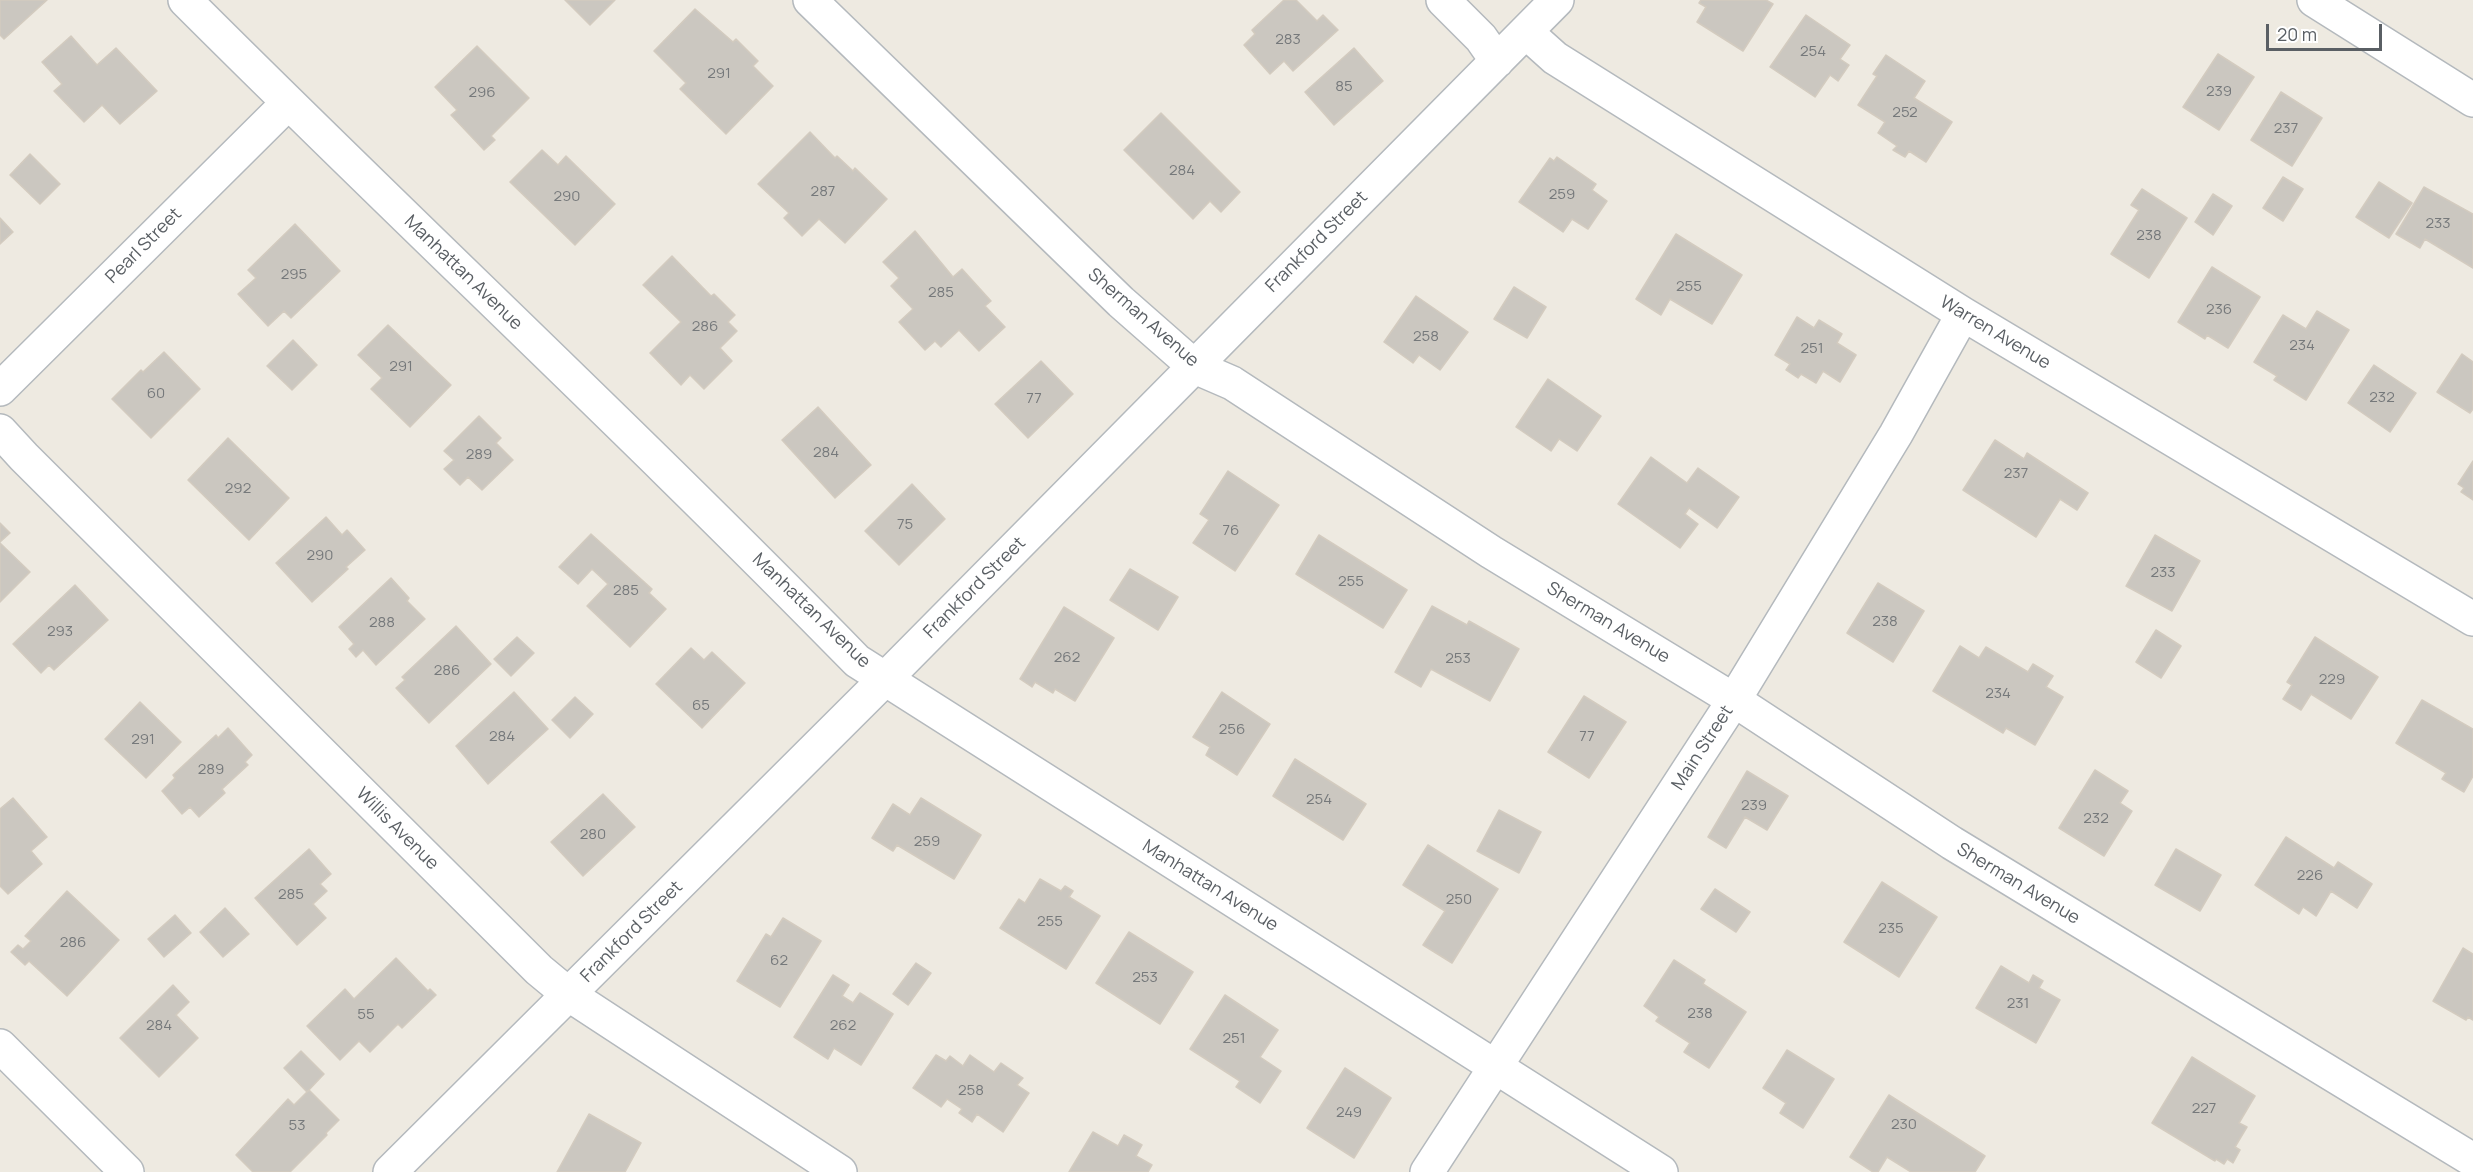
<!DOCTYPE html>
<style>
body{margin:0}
#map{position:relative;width:2473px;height:1172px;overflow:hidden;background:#eeeae1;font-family:Manrope,sans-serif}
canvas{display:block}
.scale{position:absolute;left:2266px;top:24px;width:116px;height:27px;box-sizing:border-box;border:3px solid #5a5f64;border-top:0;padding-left:8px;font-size:18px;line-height:21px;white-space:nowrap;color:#5a5f64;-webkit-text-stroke:4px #fff;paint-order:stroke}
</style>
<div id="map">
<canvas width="2473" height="1172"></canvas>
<div class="scale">20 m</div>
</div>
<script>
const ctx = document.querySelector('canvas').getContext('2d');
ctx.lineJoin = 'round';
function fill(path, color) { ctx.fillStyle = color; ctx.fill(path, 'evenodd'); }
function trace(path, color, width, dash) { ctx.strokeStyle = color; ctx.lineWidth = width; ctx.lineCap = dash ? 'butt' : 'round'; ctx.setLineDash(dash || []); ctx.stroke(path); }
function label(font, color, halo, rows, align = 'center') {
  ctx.font = font + ' Manrope,sans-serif'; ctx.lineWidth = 4.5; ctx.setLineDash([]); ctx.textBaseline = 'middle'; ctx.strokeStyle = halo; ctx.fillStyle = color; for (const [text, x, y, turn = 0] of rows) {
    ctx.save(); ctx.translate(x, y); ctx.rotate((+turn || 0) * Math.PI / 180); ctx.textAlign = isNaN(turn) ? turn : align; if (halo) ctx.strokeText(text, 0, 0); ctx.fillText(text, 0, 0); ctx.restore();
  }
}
const building = new Path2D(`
 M0 0H47L4 39 0 35Z
 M565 0H615L590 25Z
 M1284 0H1296L1317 21 1323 15 1338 30 1293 71 1284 61 1270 74 1244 45 1255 34 1252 30Z
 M1701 0H1766L1773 4 1743 51 1697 22 1706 7 1699 3Z
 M695 9 733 42 736 39 758 61 753 66 773 86 726 134 680 89 686 83 654 51Z
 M1806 15 1850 45 1840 59 1849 65 1838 81 1830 75 1815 97 1770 67Z
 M71 36 97 65 116 48 157 91 120 124 102 105 84 122 54 91 62 84 42 62Z
 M477 46 529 98 491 136 495 140 484 150 451 115 457 110 435 87Z
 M1354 48 1383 81 1334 125 1305 92Z
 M2218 54 2254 77 2219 130 2183 107Z
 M1886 55 1925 81 1914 98 1952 122 1926 162 1909 151 1905 157 1893 150 1897 146 1878 133 1885 122 1858 105 1877 76 1873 74Z
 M2281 92 2322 118 2292 166 2251 140Z
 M1161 113 1240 192 1221 212 1210 201 1193 219 1124 150Z
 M810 132 835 158 837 156 853 171 855 168 887 199 845 243 819 219 802 236 784 218 789 213 758 184Z
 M542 150 558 165 566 156 615 204 575 245 510 182Z
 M30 154 60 184 40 204 10 175Z
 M1557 157 1596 184 1592 190 1607 201 1588 229 1572 219 1563 232 1519 202 1550 158 1554 161Z
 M2283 177 2303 189 2283 221 2263 208Z
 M2379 182 2412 203 2389 238 2356 217Z
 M2424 187 2473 214V268L2425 239 2420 248 2396 234Z
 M2142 189 2187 218 2149 278 2111 254 2139 210 2131 205Z
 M2213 194 2232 206 2213 235 2195 222Z
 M0 218 13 232 0 244Z
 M295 224 340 271 291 318 284 311 268 326 238 294 256 278 248 270Z
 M915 231 953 277 962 269 991 301 985 306 1005 327 979 351 959 330 941 347 935 341 925 350 899 322 913 309 891 286 899 278 883 262Z
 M1676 234 1742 275 1712 324 1670 299 1661 315 1636 299Z
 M672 256 711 296 714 294 735 315 728 322 737 331 720 348 732 361 704 389 690 375 681 385 650 353 681 322 643 285Z
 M2212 267 2260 297 2228 348 2207 335 2205 339 2178 322Z
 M1514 287 1546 307 1527 338 1494 319Z
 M1416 296 1468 332 1440 370 1419 355 1413 363 1384 342Z
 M2317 311 2349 330 2306 400 2274 380 2277 376 2254 362 2283 315 2306 329Z
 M1797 317 1814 328 1819 320 1842 334 1837 343 1856 355 1840 382 1823 371 1816 383 1801 374 1798 378 1786 370 1790 364 1775 355Z
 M388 325 451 385 410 427 371 389 382 378 358 355Z
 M293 340 317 365 292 390 267 366Z
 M164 352 200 389 151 438 112 399 141 370 143 372Z
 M2462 354 2473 362V409L2470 413 2437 392Z
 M1041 361 1073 394 1028 438 995 404Z
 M2374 365 2416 393 2390 432 2348 403Z
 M1548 379 1601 416 1577 451 1559 439 1551 451 1516 427Z
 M818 407 871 465 835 498 782 440Z
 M479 416 501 438 496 443 513 460 482 490 468 477 460 485 444 469 454 460 444 451Z
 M228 438 289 498 249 540 188 480Z
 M1995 440 2024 459 2027 453 2088 493 2077 510 2060 499 2036 537 1963 490Z
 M1651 457 1687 483 1698 468 1739 497 1717 528 1689 508 1685 514 1698 524 1680 548 1618 504Z
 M2473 461V500L2461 492 2464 488 2458 484Z
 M1228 471 1279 505 1235 571 1193 543 1209 520 1200 514Z
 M912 484 945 519 899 565 865 531Z
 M326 517 342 535 347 530 365 550 346 567 348 569 312 602 276 563Z
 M0 523 10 533 0 542Z
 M591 534 652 589 649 593 666 609 630 647 587 606 608 584 592 569 578 584 559 567Z
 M1319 535 1407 590 1383 628 1296 574Z
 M2155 535 2200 561 2172 611 2126 586Z
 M0 543 30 572 0 602Z
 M1130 569 1178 597 1158 630 1110 600Z
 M391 578 409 598 407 601 425 619 376 665 363 650 356 657 349 649 354 644 339 627Z
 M1878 583 1924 611 1893 662 1847 633Z
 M75 585 108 620 54 670 49 665 41 673 13 644Z
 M1432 606 1467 625 1469 621 1519 649 1490 701 1431 669 1421 687 1395 672Z
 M1064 607 1114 638 1075 701 1055 689 1053 693 1035 682 1032 687 1020 679Z
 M456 626 491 664 429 723 396 688 405 680 402 677Z
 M2156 630 2181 646 2161 678 2136 662Z
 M517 637 534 653 511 676 494 659Z
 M2315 637 2378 677 2351 719 2311 694 2301 710 2283 699 2292 685 2287 682Z
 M1960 646 1979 658 1986 647 2028 672 2033 664 2053 676 2046 687 2063 697 2035 745 2006 728 2003 733 1933 691Z
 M691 648 704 660 712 652 745 683 702 728 656 684Z
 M514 692 548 729 488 784 456 746Z
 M1222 692 1270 724 1237 775 1206 755 1210 747 1193 737Z
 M1584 696 1626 722 1589 778 1548 752Z
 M575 697 593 714 570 738 552 720Z
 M2422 700 2473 729V776L2464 792 2442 779 2446 773 2396 743Z
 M140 702 181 742 146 778 105 739Z
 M228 728 252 755 245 762 248 765 222 789 225 793 199 817 190 807 182 814 162 791 175 778 173 775 216 735 218 738Z
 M1295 759 1366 804 1343 840 1273 796Z
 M2095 770 2128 791 2120 803 2132 811 2104 856 2059 828Z
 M1747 771 1788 796 1767 830 1745 817 1726 848 1708 837Z
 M603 794 635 827 583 876 551 842Z
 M13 798 47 837 31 851 42 864 8 894 0 886V809Z
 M921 798 981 835 954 879 897 845 893 851 872 838 893 804 910 815Z
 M1499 810 1541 832 1519 873 1477 851Z
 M2286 837 2334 868 2338 862 2372 884 2357 908 2331 891 2316 916 2303 907 2299 914 2255 885Z
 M1428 845 1498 889 1452 963 1423 945 1445 911 1403 885Z
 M309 849 331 874 320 884 327 891 313 904 326 918 297 945 255 898Z
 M2176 849 2221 875 2200 911 2155 885Z
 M1040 879 1061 891 1065 886 1073 891 1069 897 1100 916 1066 969 1000 928 1019 899 1025 903Z
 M1882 882 1937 917 1899 977 1844 942Z
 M1715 889 1750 912 1736 932 1701 909Z
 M67 891 119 940 67 996 29 961 25 965 11 952 18 945 23 949 31 941 25 936Z
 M225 908 249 934 223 957 200 932Z
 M175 915 191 933 164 957 148 939Z
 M783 918 821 941 780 1007 737 981 766 934 771 937Z
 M1129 932 1193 972 1160 1024 1096 983Z
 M2463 948 2473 954V1020L2468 1017 2466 1020 2433 1001Z
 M396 958 428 991 430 989 436 995 402 1028 398 1024 370 1052 359 1041 340 1060 307 1026 345 989 354 999Z
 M1674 960 1705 980 1703 984 1746 1012 1709 1068 1684 1052 1690 1043 1656 1021 1659 1017 1644 1006Z
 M916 963 931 973 908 1005 893 994Z
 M2001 966 2029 983 2033 975 2043 981 2039 988 2060 1000 2036 1043 1976 1008Z
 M833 975 849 985 842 996 853 1003 860 993 893 1014 861 1065 834 1048 828 1059 794 1037Z
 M173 985 189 1002 176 1015 198 1038 159 1077 120 1038Z
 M1225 995 1278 1030 1260 1057 1281 1071 1260 1103 1236 1087 1240 1081 1190 1049Z
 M1787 1050 1834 1079 1803 1128 1780 1113 1786 1103 1763 1088Z
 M301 1051 324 1074 307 1092 284 1068Z
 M936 1055 946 1061 950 1056 963 1066 970 1055 994 1072 1001 1063 1023 1078 1017 1085 1029 1093 1003 1132 977 1114 972 1122 959 1113 962 1109 947 1099 941 1107 913 1088Z
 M2192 1057 2255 1096 2239 1123 2247 1127 2235 1147 2240 1150 2233 1163 2227 1159 2224 1164 2216 1159 2215 1161 2152 1123Z
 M1345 1068 1391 1098 1354 1158 1307 1128Z
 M309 1090 339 1120 326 1133 327 1135 290 1172H253L236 1155 288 1099 294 1105Z
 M1889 1095 1985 1156 1975 1172H1911L1887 1157 1878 1172H1873L1850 1157Z
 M589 1114 641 1143 625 1172H557Z
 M1093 1132 1118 1146 1124 1135 1142 1145 1136 1156 1152 1165 1148 1172H1069Z`);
const minor = new Path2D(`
 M185 0C407 222 637 436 857 661L1661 1172
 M810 0 1121 302 1195 367 1232 383 1491 552 1734 700 1952 843 2473 1160
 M1443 0 1481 38 1497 61
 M2314 0 2473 100
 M1526 32 1555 58 1963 314 2473 619
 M0 389 288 103
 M0 431 24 457 539 970 568 994 840 1172
 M0 1046 127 1172
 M390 1172 885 679 1557 0
 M1427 1172 1734 700 1896 434 1963 314`);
const numberNames = [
 ["283",1288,40],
 ["254",1813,52],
 ["291",719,74],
 ["85",1344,87],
 ["239",2219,92],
 ["296",482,93],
 ["252",1905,113],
 ["237",2286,129],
 ["284",1182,171],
 ["287",823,192],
 ["259",1562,195],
 ["290",567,197],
 ["233",2438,224],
 ["238",2149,236],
 ["295",294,275],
 ["255",1689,287],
 ["285",941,293],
 ["236",2219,310],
 ["286",705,327],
 ["258",1426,337],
 ["234",2302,346],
 ["251",1812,349],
 ["291",401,367],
 ["60",156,394],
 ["232",2382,398],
 ["77",1034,399],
 ["284",826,453],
 ["289",479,455],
 ["237",2016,474],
 ["292",238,489],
 ["75",905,525],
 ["76",1231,531],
 ["290",320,556],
 ["233",2163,573],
 ["255",1351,582],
 ["285",626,591],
 ["238",1885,622],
 ["288",382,623],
 ["293",60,632],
 ["262",1067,658],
 ["253",1458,659],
 ["286",447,671],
 ["229",2332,680],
 ["234",1998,694],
 ["65",701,706],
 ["256",1232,730],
 ["284",502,737],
 ["77",1587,737],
 ["291",143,740],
 ["289",211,770],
 ["254",1319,800],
 ["239",1754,806],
 ["232",2096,819],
 ["280",593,835],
 ["259",927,842],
 ["226",2310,876],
 ["285",291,895],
 ["250",1459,900],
 ["255",1050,922],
 ["235",1891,929],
 ["286",73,943],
 ["62",779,961],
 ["253",1145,978],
 ["231",2018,1004],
 ["238",1700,1014],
 ["55",366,1015],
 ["284",159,1026],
 ["262",843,1026],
 ["251",1234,1039],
 ["258",971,1091],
 ["227",2204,1109],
 ["249",1349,1113],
 ["230",1904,1125],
 ["53",297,1126]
];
const streetNames = [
 ["Frankford Street",1317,242,-45],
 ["Pearl Street",144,246,-45],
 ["Manhattan Avenue",463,273,44],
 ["Sherman Avenue",1143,318,41],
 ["Warren Avenue",1995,333,31],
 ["Frankford Street",975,588,-45],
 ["Manhattan Avenue",811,611,44],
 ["Sherman Avenue",1608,623,31],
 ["Main Street",1703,748,-57],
 ["Willis Avenue",397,829,45],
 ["Sherman Avenue",2018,884,31],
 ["Manhattan Avenue",1210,886,32],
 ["Frankford Street",632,932,-45]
];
fill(building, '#cbc7c0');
trace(building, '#d3cbbf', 1.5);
trace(minor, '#b4b9bd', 36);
trace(minor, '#fff', 33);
label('15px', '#76797b', null, numberNames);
label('18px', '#5a5f64', '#fff', streetNames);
</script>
